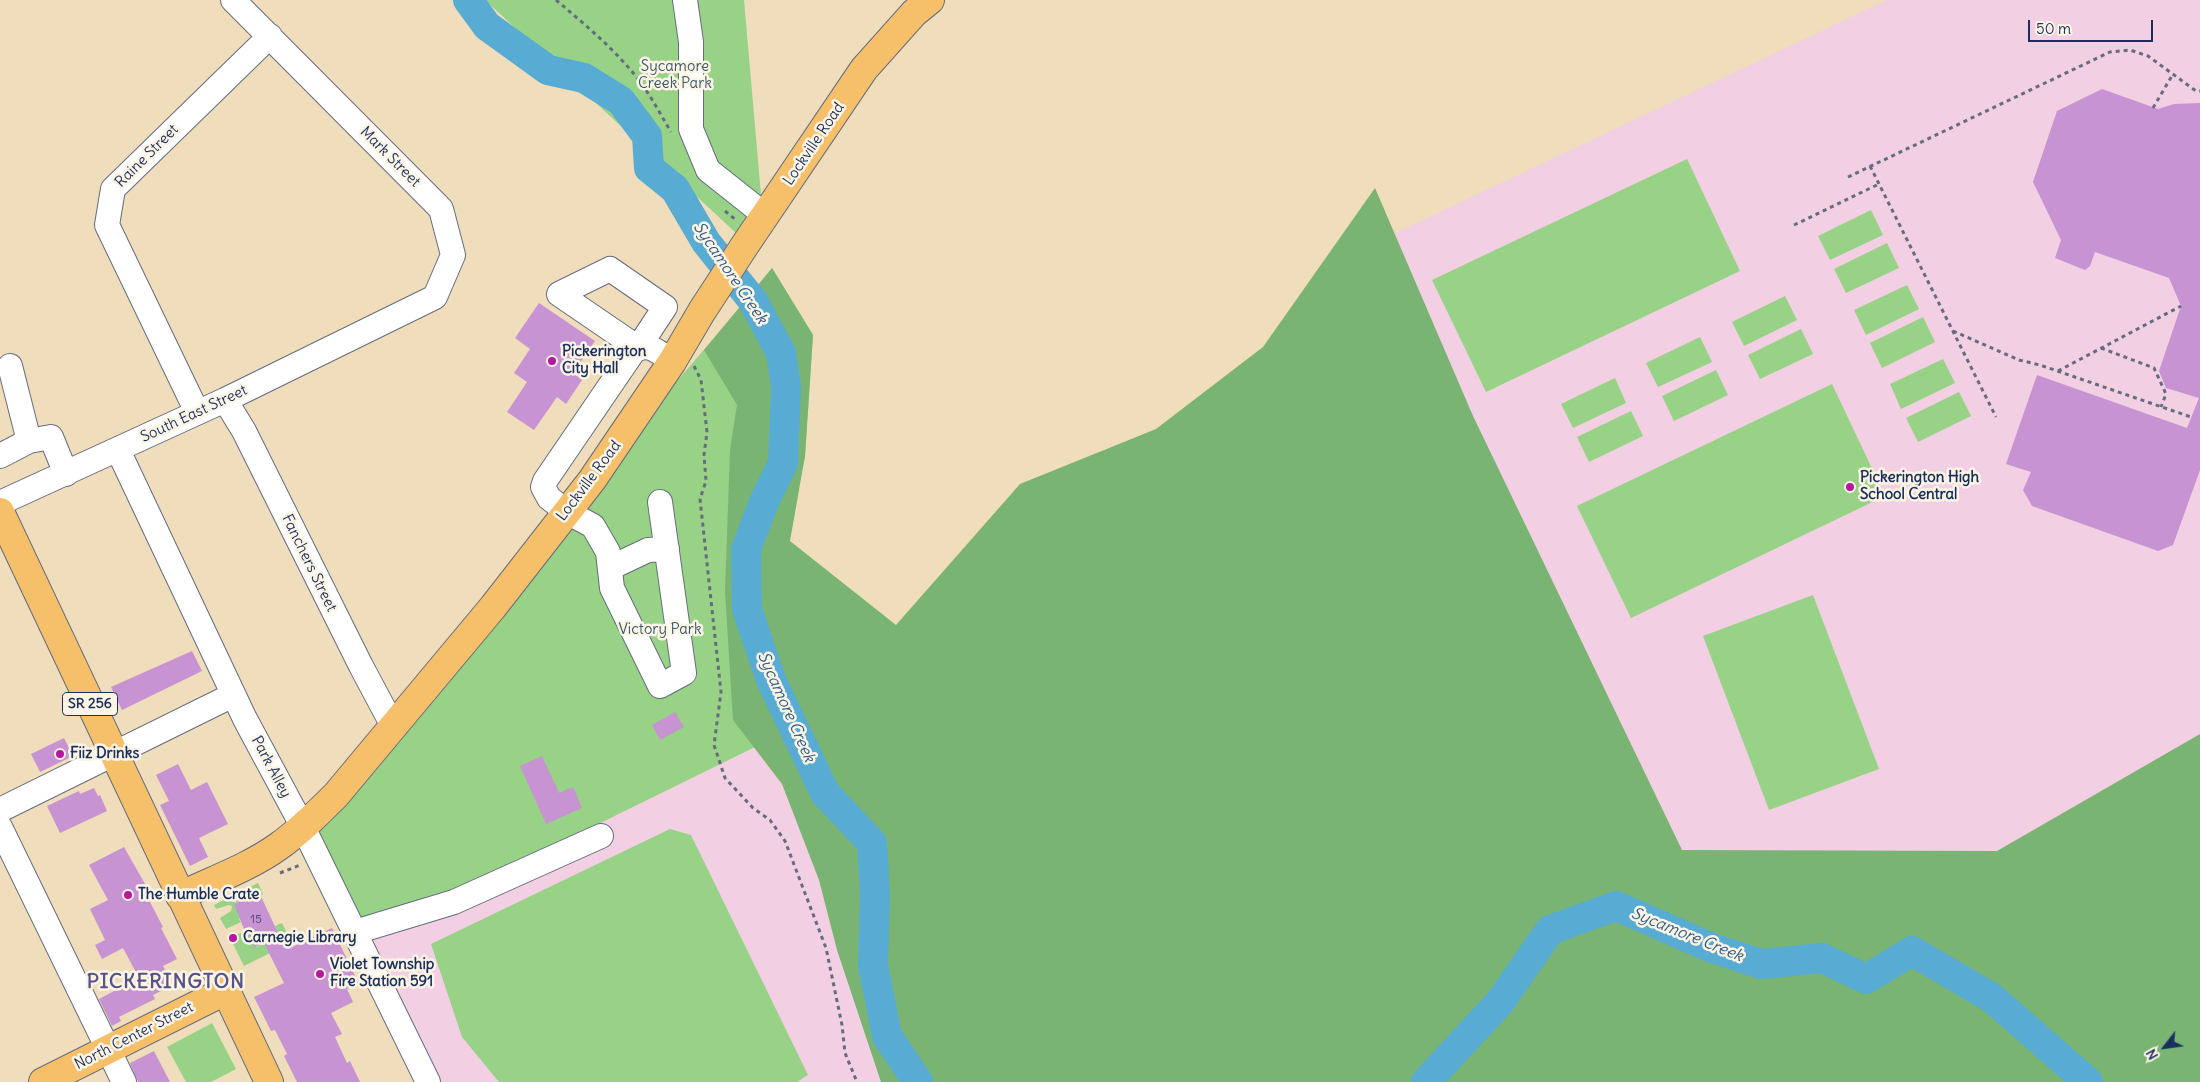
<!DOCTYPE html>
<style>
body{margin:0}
#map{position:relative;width:2200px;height:1082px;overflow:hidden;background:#efddbb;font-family:Delius,sans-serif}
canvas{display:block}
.north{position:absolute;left:2140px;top:1022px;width:50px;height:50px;-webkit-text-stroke:4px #fcf5e5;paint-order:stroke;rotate:240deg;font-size:14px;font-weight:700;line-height:20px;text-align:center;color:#1b2f5e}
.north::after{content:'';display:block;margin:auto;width:18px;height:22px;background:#1b2f5e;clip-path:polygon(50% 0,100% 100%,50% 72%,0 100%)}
.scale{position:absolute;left:2028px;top:20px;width:125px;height:22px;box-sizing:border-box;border:2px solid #1b2f5e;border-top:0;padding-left:6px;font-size:15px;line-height:18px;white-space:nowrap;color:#1b2f5e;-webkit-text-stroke:4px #fcf5e5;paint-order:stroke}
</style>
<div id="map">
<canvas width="2200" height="1082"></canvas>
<div class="north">N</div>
<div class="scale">50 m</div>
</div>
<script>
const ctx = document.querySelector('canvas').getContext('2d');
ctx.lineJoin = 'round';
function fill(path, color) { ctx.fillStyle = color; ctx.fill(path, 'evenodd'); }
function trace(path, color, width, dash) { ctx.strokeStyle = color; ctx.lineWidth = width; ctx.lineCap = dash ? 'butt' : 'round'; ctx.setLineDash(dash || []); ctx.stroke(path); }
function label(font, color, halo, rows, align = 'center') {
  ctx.font = font + ' Delius,sans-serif'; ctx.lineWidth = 5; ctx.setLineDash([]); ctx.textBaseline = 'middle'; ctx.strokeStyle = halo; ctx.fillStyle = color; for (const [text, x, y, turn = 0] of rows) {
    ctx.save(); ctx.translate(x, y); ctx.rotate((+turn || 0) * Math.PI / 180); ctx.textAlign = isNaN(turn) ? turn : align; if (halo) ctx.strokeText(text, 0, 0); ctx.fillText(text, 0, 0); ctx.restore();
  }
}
const built = new Path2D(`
 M1887 0H2200V734L1998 851 1682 871 1381 240Z
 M808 721 912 1082H430L360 941Z`);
const green = new Path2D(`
 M485 0H744L761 195 736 233Z
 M1687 159 1740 271 1486 392 1432 280Z
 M1871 210 1883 235 1830 260 1818 236Z
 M1887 243 1899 268 1846 293 1834 269Z
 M772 268 813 335 805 456 788 535 808 721 360 941 311 820 592 480 732 317V331Z
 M1907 285 1919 309 1866 335 1854 310Z
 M1785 296 1797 320 1744 346 1732 322Z
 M1923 317 1935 342 1882 368 1870 343Z
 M1801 329 1813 354 1760 379 1748 355Z
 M1700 337 1712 362 1658 387 1646 363Z
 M1943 359 1955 383 1901 409 1890 384Z
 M1716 370 1728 395 1674 421 1662 396Z
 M1615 378 1626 403 1573 428 1561 404Z
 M1832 384 1885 496 1631 618 1577 506Z
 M1959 392 1971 416 1918 442 1906 418Z
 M1631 411 1643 436 1589 462 1577 437Z
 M1813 595 1879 769 1769 810 1703 636Z
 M670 829 691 835 808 1075 797 1082H499L462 1037 431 944Z
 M258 883 263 894 260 896 258 892 235 903 241 918 239 919 241 922 226 929 220 918 231 911 232 906 229 905 216 909 214 905Z
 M282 923 289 937 286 939 288 944 244 966 230 938 245 931 246 933H248L256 947 279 936 275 926Z
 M212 1023 236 1069 211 1082H186L167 1047Z`);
const forest = new Path2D(`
 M1375 188 1473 416 1682 850 1997 851 2200 734V1082H881L837 950 819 880 782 784 733 720 725 592 730 450 737 405 704 350 772 268 813 335 805 456 790 541 896 625 1020 484 1156 429 1263 347Z`);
const river = new Path2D(`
 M468 0 487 26 548 70 584 78 621 101 647 136 649 168 675 189 706 242 753 301 781 353 786 387 783 463 764 502 746 549 747 609 771 680 825 793 872 843 875 894 873 965 887 1036 918 1082
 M1426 1082 1500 1002 1550 930 1616 906 1712 948 1761 964 1822 958 1866 979 1912 951 1992 998 2088 1082`);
const building = new Path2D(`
 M2102 89 2158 109 2174 104 2200 103V470L2173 545 2158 551 2032 506 2023 490 2031 472 2006 464 2037 375 2187 428 2199 398 2166 388 2159 371 2181 306 2169 278 2095 252 2090 266 2085 270 2055 258 2061 240 2033 182 2057 111Z
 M539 303 595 341 573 373 582 380 566 404 557 397 534 430 507 412 527 382 514 373 530 349 515 338Z
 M192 651 202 671 122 710 111 687Z
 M675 712 684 727 660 740 652 725Z
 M64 738 73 756 40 772 31 754Z
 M542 756 559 793 573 787 582 808 546 824 520 766Z
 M178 764 191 790 207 782 228 824 199 838 208 857 190 866 160 805 169 801 156 775Z
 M94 788 98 796 100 795 107 811 60 833 47 806 79 791 80 794Z
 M124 847 153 898 149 900 163 927 161 928 177 959 163 966 170 980 169 987 153 995 155 999 119 1017 121 1021 112 1026 99 999 139 978 123 948 102 959 95 945 105 940 90 909 108 900 89 865Z
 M259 892 284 946 290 943 292 947 332 928 359 984 347 989 353 1002 331 1013 342 1034 335 1037 347 1063 350 1061 360 1082H297L284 1056 287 1054 275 1030 271 1031 254 997 284 983 264 943 255 947 248 933 246 934 234 904Z
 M154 1051 170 1082H138L130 1063Z`);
const path = new Path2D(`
 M556 0C583 23 611 46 634 74 649 92 659 112 671 132
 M2153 108 2173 74
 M1870 166 1996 417
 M1848 177 2110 52 2130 50 2148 56 2196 91H2200
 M725 211 736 220
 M1794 225 1879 184
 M1953 331 2019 360 2040 365 2191 417
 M2101 348 2154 368 2166 394 2161 407
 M694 366 701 380 707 432 704 455 706 481 700 499 721 692 714 745 725 778 753 808 770 820 785 841 826 948 842 1025 845 1053 857 1082
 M2058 371 2181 306
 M280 873 300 865`);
const minor = new Path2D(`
 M685 0 691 42V129L708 170 766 216
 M610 269 665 307 638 348 559 294Z
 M225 400 244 431 361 666 393 726
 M197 412 107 225 113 189 270 36
 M29 441 51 437 66 474
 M118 450 245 719 303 827 428 1082
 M0 456 29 441 10 366
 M660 502 684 673 660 686 612 588 608 552 593 526 567 512 549 498 543 487 545 481 633 352C647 340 660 353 672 362
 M0 503 225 400 435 297 453 255 441 209 233 0
 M610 568 648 550 667 549
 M0 810 233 695
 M0 827 124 1082
 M355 932 454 902 601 836`);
const major = new Path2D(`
 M0 512 269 1082
 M180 896C213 880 250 867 279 846 300 831 318 813 336 795L493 607 592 480 672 362 702 311 745 245 864 69 914 13 930 0
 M43 1082 225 991`);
const markers = [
 [552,361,5,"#b5179e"],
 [1850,487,5,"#b5179e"],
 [60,754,5,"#b5179e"],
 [128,895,5,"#b5179e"],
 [233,938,5,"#b5179e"],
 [320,974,5,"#b5179e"]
];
const numberNames = [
 ["15",256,920]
];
const shields = [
 [90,704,55]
];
const shieldNames = [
 ["SR 256",90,704]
];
const parkNames = [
 ["Sycamore",675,67],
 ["Creek Park",675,84],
 ["Victory Park",660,630]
];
const streetNames = [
 ["Lockville Road",814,144,-56],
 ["Raine Street",147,156,-45],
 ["Mark Street",390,157,45],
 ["South East Street",194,414,-25],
 ["Lockville Road",589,481,-53],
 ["Fanchers Street",309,563,64],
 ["Park Alley",271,767,62],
 ["North Center Street",134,1036,-27]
];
const poiNames = [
 ["Pickerington",562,352],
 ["City Hall",562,369],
 ["Pickerington High",1860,478],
 ["School Central",1860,495],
 ["Fiiz Drinks",70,754],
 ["The Humble Crate",138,895],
 ["Carnegie Library",243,938],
 ["Violet Township",330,965],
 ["Fire Station 591",330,982]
];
const waterNames = [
 ["Sycamore Creek",730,273,56],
 ["Sycamore Creek",786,707,66],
 ["Sycamore Creek",1687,935,22]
];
const districtNames = [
 ["PICKERINGTON",166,982]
];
fill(built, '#f2cfe2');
fill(green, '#97d286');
fill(forest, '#79b473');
trace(river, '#58abd3', 30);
fill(building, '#c793d3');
trace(minor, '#656c7f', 26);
trace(major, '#656c7f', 30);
trace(path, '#656c7f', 3, [4, 4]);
trace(minor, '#fff', 24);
trace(major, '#f6c06b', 28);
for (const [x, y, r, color] of markers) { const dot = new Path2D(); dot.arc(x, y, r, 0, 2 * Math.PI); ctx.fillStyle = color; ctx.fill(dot); trace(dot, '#fcf5e5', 2); }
label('12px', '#46487b', null, numberNames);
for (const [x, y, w] of shields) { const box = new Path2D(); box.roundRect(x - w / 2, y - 11.5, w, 23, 4); ctx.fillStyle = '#fcf5e5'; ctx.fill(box); trace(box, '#1b2f5e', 1); }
label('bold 14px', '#1b2f5e', null, shieldNames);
label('15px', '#3a5868', '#fcf5e5', parkNames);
label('15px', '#1b2f5e', '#fcf5e5', streetNames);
label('bold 15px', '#1b2f5e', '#fcf5e5', poiNames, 'left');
label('italic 16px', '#305a87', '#fcf5e5', waterNames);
ctx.letterSpacing = '1px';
label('bold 20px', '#575287', '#fcf5e5', districtNames);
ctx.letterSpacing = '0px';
</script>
